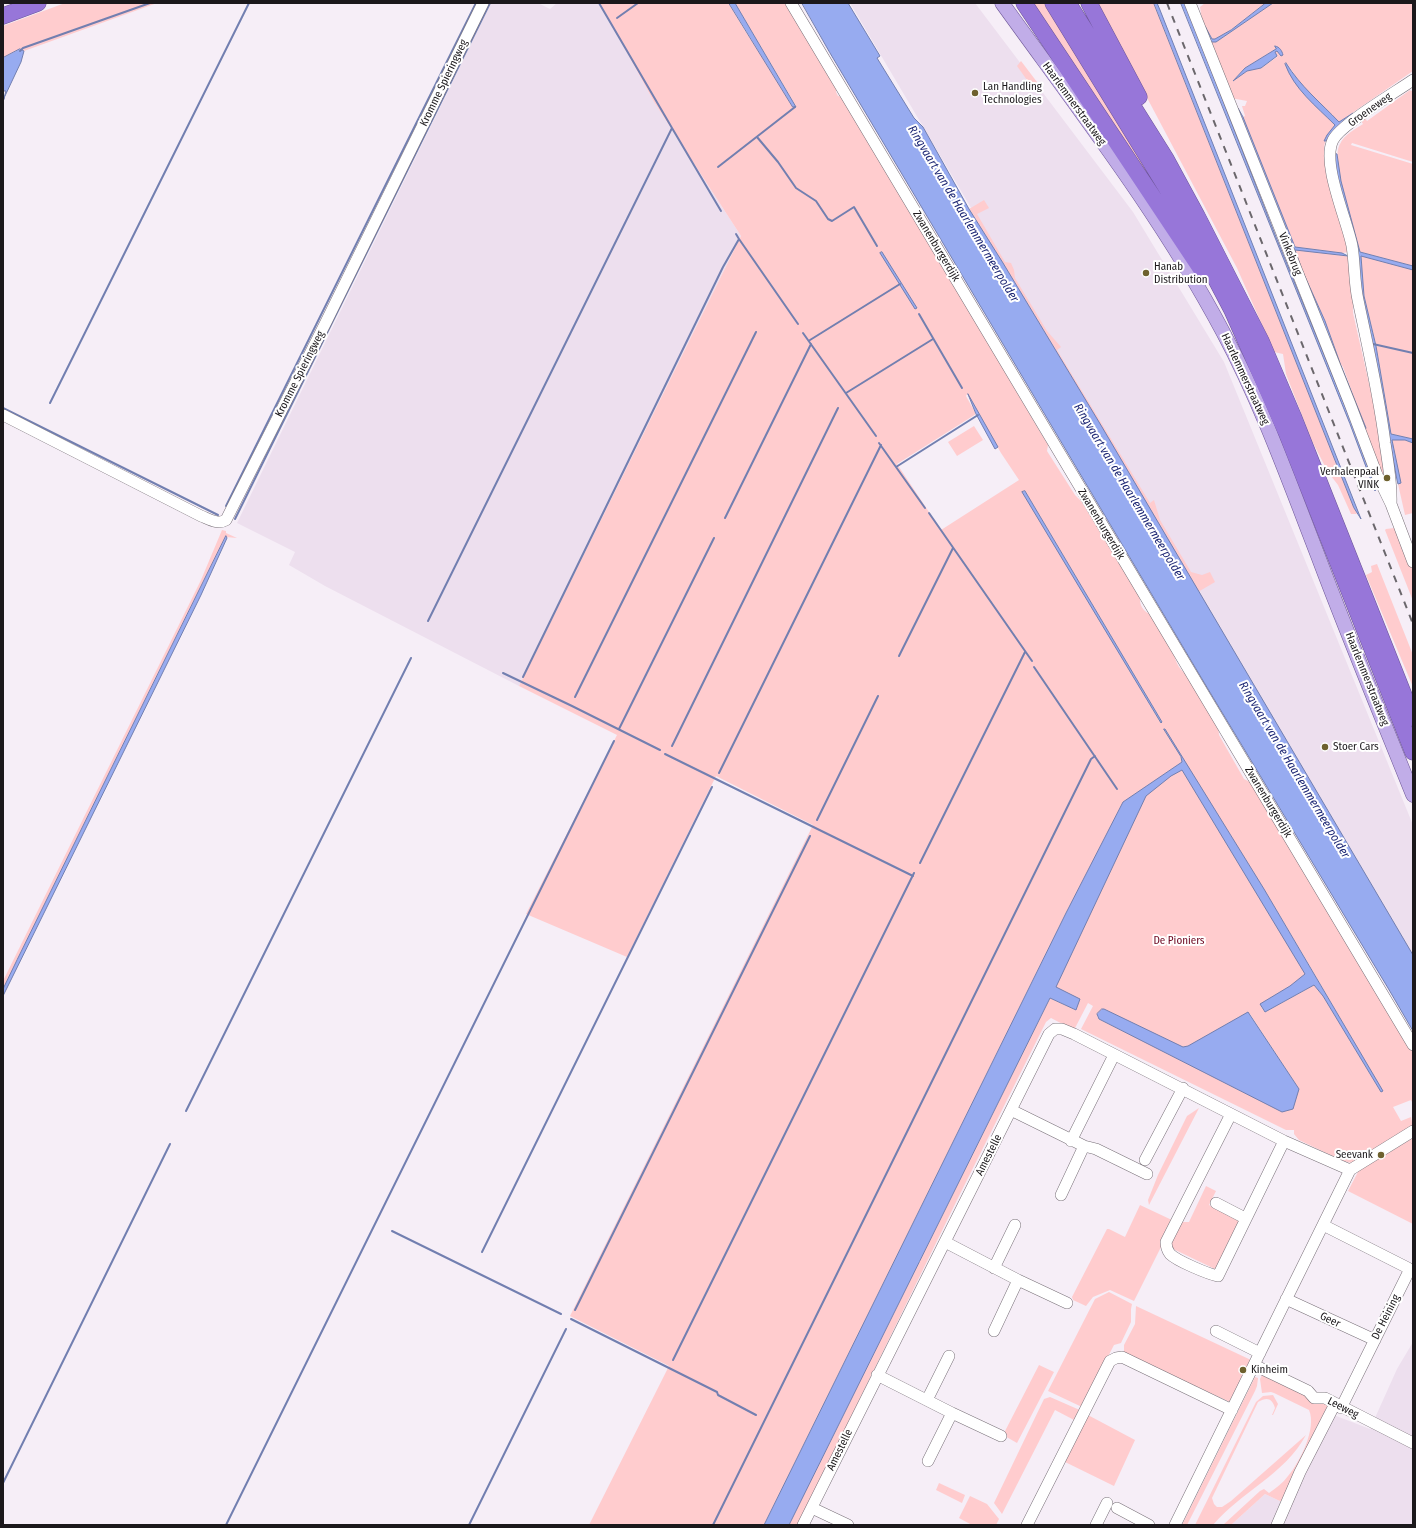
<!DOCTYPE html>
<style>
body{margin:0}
#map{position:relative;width:1416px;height:1528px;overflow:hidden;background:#f6eef7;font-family:"Fira Sans Condensed",sans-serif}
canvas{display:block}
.frame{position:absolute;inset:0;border:4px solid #1b181b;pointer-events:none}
</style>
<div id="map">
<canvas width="1416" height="1528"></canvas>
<div class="frame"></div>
</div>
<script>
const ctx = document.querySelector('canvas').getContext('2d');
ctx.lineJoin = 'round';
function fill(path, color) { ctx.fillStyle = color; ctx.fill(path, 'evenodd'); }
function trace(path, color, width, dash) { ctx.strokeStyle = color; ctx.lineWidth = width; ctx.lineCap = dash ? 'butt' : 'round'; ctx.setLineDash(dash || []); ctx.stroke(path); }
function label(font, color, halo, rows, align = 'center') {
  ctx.font = font + ' "Fira Sans Condensed",sans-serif'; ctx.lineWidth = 4; ctx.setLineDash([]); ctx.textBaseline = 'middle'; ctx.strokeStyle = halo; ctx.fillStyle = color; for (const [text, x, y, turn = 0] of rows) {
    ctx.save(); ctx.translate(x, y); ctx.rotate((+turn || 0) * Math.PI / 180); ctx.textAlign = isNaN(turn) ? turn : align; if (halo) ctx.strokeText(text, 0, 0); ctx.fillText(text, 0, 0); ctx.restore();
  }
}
const built = new Path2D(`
 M491 3H538L550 9 557 3H600L654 102 741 236 519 686 325 586 289 565 295 552 237 523Z
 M850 3H975L1133 212 1224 362 1413 825V956Z
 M1413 1342V1525H1231L1265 1494 1282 1502 1326 1412 1370 1429 1397 1369Z`);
const green = new Path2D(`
 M65 3H157L24 51 20 49 3 58V26Z
 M600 3H729L744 29 796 106 735 3H786L836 85V92L838 96 843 97 1048 445 1047 451 1075 495 1081 501 1140 596C1139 605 1143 612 1152 615L1174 653C1175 663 1181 671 1188 676L1218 726 1219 735 1244 779 1252 783 1413 1051V1104L1411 1100 1393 1107 1401 1121 1411 1117 1413 1127 1352 1163 1343 1161 1299 1140 1294 1134V1130H1286L1081 1029 1093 1006 1088 1003 1074 1030 1051 1018 1046 1022 959 1196 798 1525H789L1050 998 1076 1010 1077 1006 1054 986 1143 793 1183 766 1310 976 1261 1007 1265 1012 1314 985 1323 996 1381 1092C1319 977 1251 867 1181 757L1182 762 1123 803 1066 913 764 1525H589L669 1366 570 1316 813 825 716 776 627 957 526 914 617 735 519 686 741 236 654 102ZM967 394 1001 453 1019 480 941 530 897 464 976 414 966 396ZM1025 491 1162 722 1161 723 1023 492ZM1250 1014 1299 1089 1178 1058 1099 1019 1097 1016 1186 1052Z
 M1032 3H1044L1189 239Z
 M1097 3H1154L1357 514H1351L1338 485 1328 472 1312 441 1286 374 1283 354 1274 352 1237 268Z
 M1205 3H1266L1231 30 1215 39H1212L1206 27 1211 42H1216L1273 3H1413V71L1339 122 1301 85 1287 63 1301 91 1335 125C1324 139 1323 144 1325 162L1350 252 1342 253 1295 247 1244 122 1243 117 1245 116 1242 106H1245L1247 101 1231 98 1202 20 1200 7ZM1276 49 1281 56 1277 51 1275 52 1277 57 1261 68 1247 71 1235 79 1245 68Z
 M1021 61 1037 82 1032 87 1017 66Z
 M1410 90 1411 91 1413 90V162L1352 143 1351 145 1413 164V266L1360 252C1356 229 1329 162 1340 144 1344 135 1355 129 1363 124L1361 121 1365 118 1367 121Z
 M984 200 989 208 977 214 1005 262 1011 263 1014 270 1015 278 1047 331 1061 347 1057 350 1150 503 1154 500 1160 520 1191 572 1202 575 1210 572 1215 582 1198 592C1122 463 1048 334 969 209Z
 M1295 249 1352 257 1353 313 1375 410 1387 477 1384 479 1381 474 1343 367 1340 363 1325 321 1302 270Z
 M1361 255 1413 270V439L1391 434 1376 346 1364 296Z
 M974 426 983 440 957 456 948 442Z
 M1392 440H1405L1413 443V513L1405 515 1398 484 1400 483Z
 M1394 528 1413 566V601L1385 530 1386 529Z
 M222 530 226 531V533L237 538 226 537 3 989V981L201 580Z
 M1377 564 1413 655V687L1366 575 1372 572 1371 566Z
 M1199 1108 1149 1205 1148 1200 1158 1175 1187 1116Z
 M1413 1138V1224L1348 1191 1359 1170Z
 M1206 1186 1216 1191 1209 1205 1240 1221 1217 1270 1167 1246 1179 1222H1189Z
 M1140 1205 1174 1221 1134 1301 1110 1290 1093 1297 1086 1306 1073 1300 1072 1297 1107 1229H1109L1125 1237Z
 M1109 1292 1132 1304 1131 1309V1322L1121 1343 1114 1345 1082 1407 1048 1391 1095 1299Z
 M1136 1306 1251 1360 1230 1402 1124 1354V1345L1135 1324Z
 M1039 1365 1054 1372 1017 1443 1003 1435Z
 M1263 1373 1328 1403V1407L1282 1502 1265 1494 1231 1525H1223L1260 1491 1264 1489 1269 1493C1276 1488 1283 1483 1288 1476 1300 1462 1317 1428 1309 1410L1274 1393 1271 1392 1262 1393 1260 1379Z
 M1255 1377 1258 1378 1257 1386 1255 1391 1187 1525H1182Z
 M1273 1395 1278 1404 1273 1415H1272L1275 1408C1272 1398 1267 1397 1258 1402L1212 1498 1214 1504 1217 1507H1222L1231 1501 1306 1435C1285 1474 1241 1492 1213 1525H1195L1256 1402 1263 1396Z
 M1050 1397 1082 1411 1076 1421 1055 1410 1002 1514 994 1503 1044 1399Z
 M1086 1414 1135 1440 1114 1486 1063 1461Z
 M939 1483 965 1495 962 1503 936 1490Z
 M970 1496 987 1504 999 1519 996 1525H972L959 1518Z`);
const water = new Path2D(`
 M729 3H735L796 107H793Z
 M802 3H848L880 56 877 58 914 118 923 127 969 209 1003 263 1102 427 1413 955V1031L1388 988 1208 689 830 53Z
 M1154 3H1157L1160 10 1361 519 1354 508Z
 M1181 3H1185L1276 237 1354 428 1376 489 1375 491 1350 424Z
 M1266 3H1273L1216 42H1211L1205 26 1212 39H1215L1231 30Z
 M1275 46C1280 47 1282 51 1283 55L1281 56 1277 51 1275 52 1277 56 1261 68 1247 71 1233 81 1245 68 1276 49Z
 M20 49 24 51 21 62 4 98 6 91H3V58Z
 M1286 63C1300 86 1321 103 1339 122L1353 113 1354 115 1335 130 1326 141H1324L1327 135 1335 125C1316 106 1294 89 1285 64Z
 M1237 108H1238L1243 117 1295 247 1342 253 1348 256 1295 250 1302 270 1325 321 1340 363 1366 428 1365 430Z
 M1334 153 1337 154 1341 181 1360 252 1413 266V270L1361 256 1364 296 1376 346 1391 434 1413 439V443L1405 440H1392L1401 483 1398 484 1397 480 1382 398 1338 183Z
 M882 252 917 308 915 309 880 253Z
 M968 394 998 447 995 449 976 414Z
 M1025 491 1162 722 1161 723 1022 492Z
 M226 536 227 538 201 595 3 996V989L17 960Z
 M1164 729H1165L1264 889 1383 1091 1381 1092 1323 996 1314 985 1265 1012 1260 1004 1290 986 1305 974 1182 770 1171 776 1146 796 1056 987 1080 999 1076 1010 1050 998 789 1525H764L1066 913 1123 802 1182 762 1181 757Z
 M1102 1009H1104L1183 1047 1188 1046 1248 1012 1299 1089 1293 1109 1282 1112 1099 1019 1097 1014Z`);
const stream = new Path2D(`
 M617 18 638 3
 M20 51 23 48 150 3
 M3 100 4 98
 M672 128 721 211
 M757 137 778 162 796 188 816 201 828 219 832 221 854 207 877 246
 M718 167 795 107
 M739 239 798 324
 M919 314 962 388
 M803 333 876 436
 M810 340 900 284
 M1373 344 1413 353
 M846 393 933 339
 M50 403 249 3
 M3 408 218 515
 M879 443 925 508
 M896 467 978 415
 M226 506 476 3
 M929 513 1032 661
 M725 518 811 344
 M235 519 490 3
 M428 621 672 128 599 3
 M899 656 953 548
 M1034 667 1117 789
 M503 673 572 706 660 750
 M523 677 723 267 739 239 736 234
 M575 697 756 332
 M619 729 714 538
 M672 746 838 408
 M665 754 913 876
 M719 773 881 445
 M817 820 878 696
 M920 863 1025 652
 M186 1111 411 658
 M392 1231 561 1314
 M482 1252 712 787
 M575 1310 810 836
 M571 1319 717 1392 718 1395 756 1415
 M673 1360 914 873
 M3 1483 170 1144
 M226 1525 614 741
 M469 1525 566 1329
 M713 1525 1091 759 1095 756`);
const minor = new Path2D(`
 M791 3 1413 1045
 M1190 3 1350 404 1377 475 1391 504 1413 562
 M3 415 201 516C209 519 218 525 226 520L326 322 483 3
 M1391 504C1392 483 1388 463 1385 443 1379 395 1368 348 1358 300 1354 282 1355 264 1352 246 1347 220 1321 163 1333 140 1341 124 1396 92 1413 80
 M1011 1110 1084 1146 1061 1195
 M1231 1114 1166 1242C1166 1247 1167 1250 1170 1254 1177 1261 1208 1274 1218 1276L1284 1141
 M1071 1141 1114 1055
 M1084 1146 1096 1149 1147 1174
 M1145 1160 1183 1088
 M1216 1203 1245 1218
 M1323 1225 1408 1268V1273L1341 1408
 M945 1242 1018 1280 994 1331
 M994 1268 1015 1225
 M1018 1280 1067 1303
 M1286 1299 1375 1340
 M1216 1331 1260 1353
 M1254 1365 1308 1391 1314 1398H1325L1413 1443
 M877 1375 952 1413 928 1461
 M927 1400 949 1356
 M952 1413 1001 1436
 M812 1508 848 1525
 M1117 1508 1149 1525
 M803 1525 1049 1034 1055 1029H1062L1074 1034 1284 1141 1350 1170
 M1027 1525 1110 1361 1116 1358 1122 1357 1232 1410
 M1096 1525 1107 1503
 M1175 1525 1350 1170 1413 1131
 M1277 1525 1300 1472 1335 1404`);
const major = new Path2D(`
 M1002 3C1079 110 1161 215 1223 332 1261 403 1289 481 1318 556 1348 636 1381 715 1413 795`);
const highway = new Path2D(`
 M1024 3 1205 275
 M1053 3 1177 205 1232 310 1287 434 1413 752
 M1068 3 1166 159 1197 216 1261 341 1293 416 1413 718
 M1089 3 1139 97
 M3 16 38 3`);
const rail = new Path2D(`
 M1167 3 1413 624`);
const markers = [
 [975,93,4,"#6e612e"],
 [1146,273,4,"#6e612e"],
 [1387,478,4,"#6e612e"],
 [1325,747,4,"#6e612e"],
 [1381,1155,4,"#6e612e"],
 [1243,1370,4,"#6e612e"]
];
const streetNames = [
 ["Kromme Spieringweg",444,83,-64],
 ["Haarlemmerstraatweg",1074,104,54],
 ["Groeneweg",1370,110,-35],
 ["Zwanenburgerdijk",936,246,59],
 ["Vinkebrug",1290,254,68],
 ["Kromme Spieringweg",300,374,-63],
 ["Haarlemmerstraatweg",1245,379,65],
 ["Zwanenburgerdijk",1101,524,59],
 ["Haarlemmerstraatweg",1367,679,68],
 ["Zwanenburgerdijk",1268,802,59],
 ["Amestelle",989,1155,-63],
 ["De Heining",1386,1317,-63],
 ["Geer",1330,1320,26],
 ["Leeweg",1343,1408,27],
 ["Amestelle",840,1450,-64]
];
const poiNames = [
 ["Lan Handling",983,87],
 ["Technologies",983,100],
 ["Hanab",1154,267],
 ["Distribution",1154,280],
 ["Verhalenpaal",1379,472,"right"],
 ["VINK",1379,485,"right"],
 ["Stoer Cars",1333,747],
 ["Seevank",1373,1155,"right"],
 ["Kinheim",1251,1370]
];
const parkNames = [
 ["De Pioniers",1179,941]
];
const waterNames = [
 ["Ringvaart van de Haarlemmermeerpolder",963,214,59],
 ["Ringvaart van de Haarlemmermeerpolder",1129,492,59],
 ["Ringvaart van de Haarlemmermeerpolder",1294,770,59]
];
fill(built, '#eddfee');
fill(green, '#ffccce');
fill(water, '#97abf0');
trace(water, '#727fb0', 1);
trace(stream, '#727fb0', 2);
trace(minor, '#787078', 12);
trace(major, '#6c5596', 15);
trace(highway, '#6c5596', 17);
trace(minor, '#fff', 11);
trace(major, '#c1ade8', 14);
trace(highway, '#9776d9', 16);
trace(rail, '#6b676c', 2, [7, 7]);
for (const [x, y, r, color] of markers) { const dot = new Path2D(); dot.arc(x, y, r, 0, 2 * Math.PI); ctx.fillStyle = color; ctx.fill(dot); trace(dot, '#fff', 1.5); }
label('11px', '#1b181b', '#fff', streetNames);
label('11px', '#1b181b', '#fff', poiNames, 'left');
label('11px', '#6c061f', '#fff', parkNames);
label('italic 12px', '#1e2875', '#fff', waterNames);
</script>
